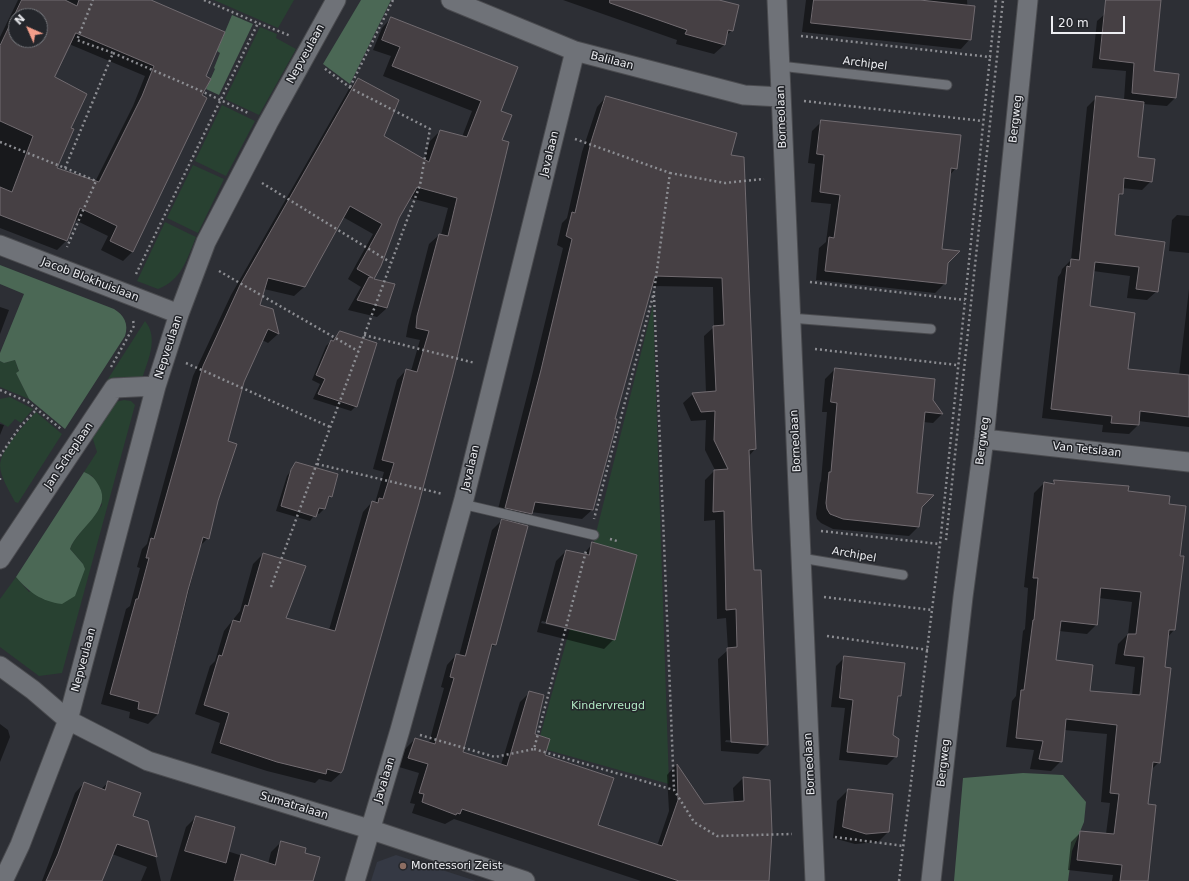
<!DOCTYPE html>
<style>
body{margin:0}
#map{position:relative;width:1189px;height:881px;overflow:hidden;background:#2d2f35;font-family:"DejaVu Sans",sans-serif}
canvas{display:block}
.north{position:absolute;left:8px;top:8px;width:40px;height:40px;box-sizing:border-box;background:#24262b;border:1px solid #74767b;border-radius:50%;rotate:315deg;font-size:11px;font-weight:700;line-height:16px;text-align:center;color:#edeef2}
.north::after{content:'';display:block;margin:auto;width:14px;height:18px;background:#f49e8a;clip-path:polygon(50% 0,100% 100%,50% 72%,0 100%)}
.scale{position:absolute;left:1051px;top:16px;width:74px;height:18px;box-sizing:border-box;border:2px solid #edeef2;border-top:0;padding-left:5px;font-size:12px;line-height:14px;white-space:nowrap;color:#edeef2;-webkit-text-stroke:3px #24262b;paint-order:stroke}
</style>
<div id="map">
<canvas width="1189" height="881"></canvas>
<div class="north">N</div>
<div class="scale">20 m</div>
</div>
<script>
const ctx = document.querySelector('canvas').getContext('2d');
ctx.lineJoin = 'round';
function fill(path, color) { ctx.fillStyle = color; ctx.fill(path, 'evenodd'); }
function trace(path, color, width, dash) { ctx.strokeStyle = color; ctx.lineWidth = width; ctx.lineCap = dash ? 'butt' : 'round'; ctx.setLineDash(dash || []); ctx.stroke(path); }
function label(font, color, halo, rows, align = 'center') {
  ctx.font = font + ' "DejaVu Sans",sans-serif'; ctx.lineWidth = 3; ctx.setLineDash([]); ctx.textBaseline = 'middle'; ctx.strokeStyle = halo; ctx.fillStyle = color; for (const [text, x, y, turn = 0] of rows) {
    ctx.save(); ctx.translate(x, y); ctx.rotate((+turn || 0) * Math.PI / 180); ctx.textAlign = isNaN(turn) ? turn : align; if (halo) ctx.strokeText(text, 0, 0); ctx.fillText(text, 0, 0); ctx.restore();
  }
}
const built = new Path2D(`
 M396 855 476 881H371L377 862Z`);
const green = new Path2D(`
 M214 0H294L278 28Z
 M260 27 277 34 276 38 296 49 259 115 225 99Z
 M222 105 255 121 226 176 195 161Z
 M193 165 224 179 198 233 167 218Z
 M165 222 196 237C187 259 181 281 158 289L137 281Z
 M653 305 669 784 537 747 592 549Z
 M145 321C159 338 148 360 142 379 129 382 119 371 106 382Z
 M15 360 19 372 16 373 29 399 0 387V361L4 363Z
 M10 397 33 409 21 423 15 419 8 427 0 422V399Z
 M124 400 131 401 135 405 62 673 39 676 0 647V599L16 577 29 592 83 564 70 549 73 542 102 505 92 476 84 472 97 452 91 433 115 402Z
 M36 412 62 434 18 503 15 502C10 492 0 477 0 465 1 449 26 423 36 412Z`);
const forest = new Path2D(`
 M361 0H391L350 84 323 64Z
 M232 15 253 24 219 95 206 89 215 69 214 68 220 53 217 51Z
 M0 265 114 309C124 315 129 324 125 336L65 429 29 399 16 373 19 371 15 360 4 363 0 361V353L24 294 0 284Z
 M84 472C92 475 95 479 99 486 113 510 77 528 70 549L83 564 85 569 75 596 62 604C41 601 30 593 16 577Z
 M1023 773 1063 775 1086 802 1084 822 1072 851 1068 881H954L963 778Z`);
const shadow = new Path2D(`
 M18 0H77L91 7 93 0H149L205 77 201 96 133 251 123 261 101 250 108 236 75 220 67 240 57 250 0 228V37ZM16 16H40V40H16ZM69 44 145 76 133 106 95 182 56 168 70 128 54 78Z
 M563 0H715L732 30 726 36 724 45 714 54 676 44 677 40Z
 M806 0H967L970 39 961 49 802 32Z
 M1106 13 1175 98 1167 106 1143 104 1137 158 1151 181 1142 190 1122 188V194L1118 197 1114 236 1164 243 1157 291 1147 300 1127 298 1130 276 1093 271 1089 307 1127 369 1179 375 1189 289V427L1138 421V425L1129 434 1102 432 1103 425 1042 418 1058 277 1061 273 1062 269 1071 260 1087 107 1097 97 1124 100 1126 71 1092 68 1097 21Z
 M391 18 500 111 501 141 341 773 331 782 319 779 315 783 267 771 211 753 220 723 195 714 210 666 215 661 224 631 240 611 253 564 263 554 285 619 329 630 363 512 372 502 375 503 384 472 373 469 397 380 406 370 411 371 420 340 406 337 408 326 429 244 439 235H441L448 208 410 198 399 217 380 265 372 279 387 308 377 317 348 310 361 287 348 279 373 234 343 217 304 287 294 296 264 289 259 305 272 310 278 334 268 343 262 340 243 382 226 442 217 501 208 538 200 546 158 714 148 724 129 718 130 712 101 704 126 609 130 606 140 568 137 567 142 549 147 544 193 376 231 295 349 89 359 79 383 137 424 160 430 141 440 131 462 137 472 111 383 76 391 56 373 50 382 28Z
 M606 97 729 156 755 449 749 456 753 571 767 745 758 754 721 751 718 659 728 650 726 618 717 619 715 520 704 521 705 480 715 470 705 450 706 420 691 421 683 403 693 394 706 393 704 336 714 327 713 287 652 286 614 419 592 510 582 519 531 512 520 525 495 644 489 650 462 753 501 765 520 702 530 692 534 735 544 755 597 825 657 846 669 811 667 775 676 765 703 805 734 803 733 788 743 778 767 881H641L454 819 445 824 412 813 415 804 410 803 419 773 399 767 405 749 415 739 429 743 444 688 441 687 447 665 456 655 459 656 492 530 503 519 496 517 531 380 563 248 557 245 562 223 567 218 582 152 597 107ZM726 740 759 743V745L725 742Z
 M822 121 956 168 949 176 941 250 947 262 945 283 935 293 816 280 819 248 826 242 831 204 811 202 815 164 808 163 812 131Z
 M1177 215 1189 216V253L1169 251 1172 220Z
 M0 307 9 310 0 334Z
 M340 332 356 406 351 411 313 399 320 384 312 380 326 346Z
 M835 369 942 414 933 423 923 422 916 494 921 506 918 527 909 536 833 529 821 523 817 519 816 514 820 483 821 481 827 412H822L825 379Z
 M0 424 4 425 0 435Z
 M296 463 331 496 327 500 324 509 319 514 316 513 310 521 276 511 287 476Z
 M1055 481 1127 492 1168 504 1179 557H1183L1174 630 1167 638 1159 762 1151 770 1147 805V881H1112L1113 875 1068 870 1071 842 1081 832 1106 834 1110 803 1101 802 1107 734 1064 730 1061 761 1051 771 1030 769 1034 750 1006 747 1012 701 1016 696 1023 631 1025 629 1028 588 1024 587 1034 493 1044 483 1051 484ZM1099 598 1132 602 1128 634 1118 644 1115 664 1135 667 1132 696 1089 692 1055 661 1059 631 1087 634 1096 625Z
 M593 543 614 639 604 649 537 632 556 561 566 551 583 555ZM542 621 609 637V639L541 623Z
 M845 657 900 696 896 700 892 735 896 756 887 765 839 760 845 708 831 707 836 666Z
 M0 724 8 730 10 737 0 762Z
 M109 782 131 816 147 822 161 881H141L147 867 112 854 101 881H42L75 793 84 783 101 789Z
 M848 790 888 832 878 842 855 844 833 838 837 801Z
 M196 817 227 851 268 864 271 852 281 842 304 853 312 881H170L186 827Z`);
const building = new Path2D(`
 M22 0H65L77 6 79 0H151L225 32 206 76 211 79 202 95 207 98 133 252 110 241 117 226 80 208 67 241 0 215V187L12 192 33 136 0 121V46ZM16 16H40V40H16ZM76 33 154 66 142 96 99 182 57 168 74 129 71 128 87 94 55 77Z
 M610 0H719L739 5 733 31 728 30 725 45 685 34 687 30 610 3Z
 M814 0H920L975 6 971 40 811 23Z
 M1106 0H1161L1154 71 1179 74 1176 98 1132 93 1134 63 1100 59Z
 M391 17 518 67 501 111 512 115 502 140 509 142 453 374 419 503 343 770 341 773 327 769 326 774 277 762 220 743 229 713 204 705 219 655 222 656 233 620 240 622 245 605 248 606 263 553 306 566 286 618 335 631 372 501 378 503 379 498 383 499 394 463 382 460 406 369 417 372 429 331 416 328 417 316 439 234 448 236 457 198 417 187 399 218 381 266 374 279 395 284 387 308 357 300 369 277 373 278 357 269 382 224 350 206 305 287 268 278 260 305 273 309 279 334 268 329 244 382 228 441 237 444 218 501 209 539 203 537 188 590 158 714 138 709 139 702 110 694 136 599H138L149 558H146L151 538 154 539 203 366 240 285 358 78 399 100 384 136 429 162 440 130 467 137 481 101 392 66 400 47 382 40Z
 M606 96 737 133 731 155 744 157 756 449 749 450 752 531 754 570H761L768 745 731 742 727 648 737 647 736 609 726 610 724 511 713 512 714 470 728 469 714 440 715 411 701 412 692 393 716 391 713 326 724 325 722 278 655 276 615 419H617L614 433 593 510 535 502 532 514 505 508 541 370 572 239 566 236 572 212 575 213 591 142Z
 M1096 96 1144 102 1138 157 1155 159 1152 182 1124 178 1123 194H1119L1115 235 1165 242 1158 292 1136 289 1139 267 1095 262 1090 306 1135 313 1128 369 1189 375V417L1140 411 1139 425 1111 423 1112 416 1051 409 1067 266 1070 267 1071 259 1079 260Z
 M821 120 961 135 957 169 951 168 942 249 960 251 948 263 946 284 825 271 829 237 834 238 840 195 820 192 824 155 817 154Z
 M340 331 377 343 357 407 318 394 325 379 316 375 331 340 333 341Z
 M835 368 935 379 933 400 943 414 925 412 917 493 934 495 922 507 919 527 843 519 830 514 827 509 826 503 829 472H831L837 403 831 402Z
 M296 462 338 474 332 497 329 496 325 509 319 508 316 517 281 506 291 470Z
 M1054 480 1129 486 1128 491 1170 496 1169 504 1186 506 1180 556H1184L1175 630H1169L1165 667 1171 668 1160 763 1153 762 1148 804 1156 805 1148 881H1120L1122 865 1077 860 1080 831 1114 834 1119 794 1110 793 1117 725 1066 719 1062 762 1039 759 1043 741 1016 738 1021 690H1024L1033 620H1034L1038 578H1033L1044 482 1054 484ZM1101 588 1141 592 1136 634H1128L1124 655 1144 657 1140 695 1090 691 1093 665 1056 660 1061 621 1097 625Z
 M502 519 528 526 496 645 492 644 463 752 507 766 529 691 544 695 535 734 550 739 545 755 614 778 598 825 662 846 678 800 677 764 704 804 744 801 743 777 770 780 772 832 769 881H679L462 809 460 814 457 813 456 815 422 802 424 794 419 793 428 764 408 758 415 738 435 744 454 678 450 677 456 654 465 656Z
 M592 542 637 555 615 640 546 623 566 550 589 555Z
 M844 656 905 663 901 696H898L893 735 899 739 897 757 847 752 853 700 840 698Z
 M108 781 141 793 133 816 148 821 157 857 117 844 102 881H46L58 854 84 782 105 790Z
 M848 789 893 794 889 832 866 834 843 827Z
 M196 816 235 827 226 863 185 851Z
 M281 841 306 848 305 853 320 857 313 881H234L241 854 275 865Z`);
const path = new Path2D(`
 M204 0 258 23
 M801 36 990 57 996 0
 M113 53 199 90 248 113
 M350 87 393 0
 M804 101 983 121
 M575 139 670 173 654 292 594 519
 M0 142 65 168 113 53 77 40 93 0
 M65 168 96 181 67 247
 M670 173 725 183 764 179
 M262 183 390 262
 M219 271 358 351
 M136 274 258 23 291 36
 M810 282 965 300
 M654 295 674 790
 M364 335 475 363
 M815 349 957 365
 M186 363 330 427
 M111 367 134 326 133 320
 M0 390 28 402 61 429
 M0 456 19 428 37 409
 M317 464 443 494
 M0 478V482
 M821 531 940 544
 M610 539 617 541
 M946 540 1003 0
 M271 587 420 185 430 129 352 89 324 68
 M824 597 932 610
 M827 636 928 650
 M420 735 495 757 534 749 586 551
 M534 749 674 790 694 822 717 836 792 834
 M835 837 904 846
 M899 881 940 544 990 57`);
const lane = new Path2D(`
 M780 66 947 85
 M790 318 931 329
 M462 504 594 535
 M801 558 903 575`);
const street = new Path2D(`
 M451 0 575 51 744 95 781 97
 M777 0 815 881
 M0 245 179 314
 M984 439 1189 462
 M0 559 114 388 156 386
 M0 666 33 690 68 720 148 761 369 829 525 881
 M3 881 20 845 68 720 156 386 179 314 206 242 268 123 336 0
 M355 881 400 730 464 499 575 51
 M931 881 963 597 984 439 1028 0`);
const markers = [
 [403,866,4,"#8d6e63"]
];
const streetNames = [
 ["Nepveulaan",306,54,-61],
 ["Balilaan",612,61,14],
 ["Archipel",865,64,7],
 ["Borneolaan",782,117,-92],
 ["Bergweg",1016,119,-84],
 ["Javalaan",550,154,-76],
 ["Jacob Blokhuislaan",90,280,21],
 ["Nepveulaan",169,347,-72],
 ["Borneolaan",796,441,-93],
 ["Bergweg",983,441,-83],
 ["Van Tetslaan",1087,450,6],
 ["Jan Scheplaan",69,456,-56],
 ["Javalaan",471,468,-77],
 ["Archipel",854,555,10],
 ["Nepveulaan",84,660,-75],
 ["Bergweg",944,763,-84],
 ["Borneolaan",810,764,-93],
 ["Javalaan",385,780,-73],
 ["Sumatralaan",294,806,17]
];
const parkNames = [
 ["Kindervreugd",608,706]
];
const poiNames = [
 ["Montessori Zeist",411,866]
];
fill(built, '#353944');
fill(green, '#284131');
fill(forest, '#4b6855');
fill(shadow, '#0007');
fill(building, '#464044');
trace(building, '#716b70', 1);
trace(lane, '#4a4b4f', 11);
trace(street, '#4a4b4f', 21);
trace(path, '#8c8d92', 2.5, [2, 3]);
trace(lane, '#6f7278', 9);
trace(street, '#6f7278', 19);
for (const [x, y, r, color] of markers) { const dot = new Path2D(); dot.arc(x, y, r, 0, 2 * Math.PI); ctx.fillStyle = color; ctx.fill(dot); trace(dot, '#24262b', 1.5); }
label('11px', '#edeef2', '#24262b', streetNames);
label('11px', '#afe6c2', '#24262b', parkNames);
label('11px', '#edeef2', '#24262b', poiNames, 'left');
</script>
